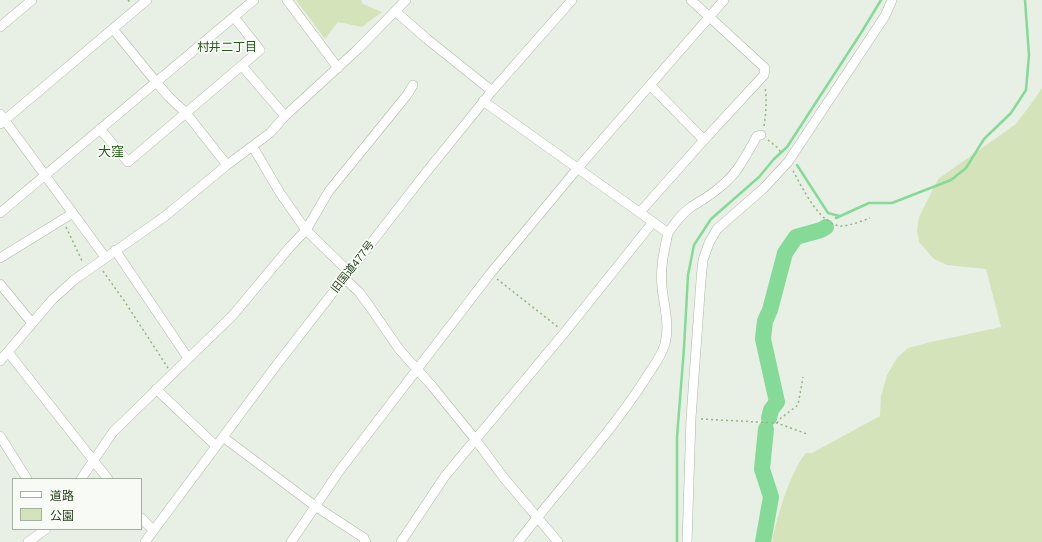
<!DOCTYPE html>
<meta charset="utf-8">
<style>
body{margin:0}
#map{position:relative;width:1042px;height:542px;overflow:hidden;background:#e8efe4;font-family:Helvetica,"Noto Sans JP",sans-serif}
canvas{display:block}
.legend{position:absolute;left:12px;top:478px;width:130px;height:52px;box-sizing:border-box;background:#f8fbf5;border:1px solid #a5b1a0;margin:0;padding:5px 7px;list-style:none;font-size:12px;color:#284320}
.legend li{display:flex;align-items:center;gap:8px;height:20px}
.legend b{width:20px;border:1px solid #a5b1a0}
</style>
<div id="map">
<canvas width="1042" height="542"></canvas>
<ul class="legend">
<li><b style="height:5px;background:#fff"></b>道路</li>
<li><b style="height:11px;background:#d5e3ba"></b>公園</li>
</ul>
</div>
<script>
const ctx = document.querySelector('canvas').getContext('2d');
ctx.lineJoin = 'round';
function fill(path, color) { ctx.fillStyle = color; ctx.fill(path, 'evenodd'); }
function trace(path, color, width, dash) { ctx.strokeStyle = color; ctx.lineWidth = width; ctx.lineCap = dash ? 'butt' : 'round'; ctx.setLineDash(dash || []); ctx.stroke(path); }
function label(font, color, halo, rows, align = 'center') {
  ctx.font = font + ' Helvetica,"Noto Sans JP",sans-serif'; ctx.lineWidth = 3.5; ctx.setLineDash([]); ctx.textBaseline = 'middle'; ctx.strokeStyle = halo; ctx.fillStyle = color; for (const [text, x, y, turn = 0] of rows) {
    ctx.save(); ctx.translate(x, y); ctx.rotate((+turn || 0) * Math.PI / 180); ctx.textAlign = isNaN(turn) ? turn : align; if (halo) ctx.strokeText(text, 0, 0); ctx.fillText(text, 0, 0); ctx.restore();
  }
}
const green = new Path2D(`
 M296 0H361L363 4 382 12 362 27 338 22 325 39Z
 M1042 88V542H772C776 519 791 470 806 453H812L880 416 881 396 887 375 897 358 908 348 931 342 1001 327 986 269 947 265 934 259 919 242 917 230 919 217 938 179 1016 124 1034 100Z`);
const stream = new Path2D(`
 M797 165 828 213 839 216
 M836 218 869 203H892L951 180 966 168 984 139 1011 113 1026 90 1029 55 1025 0
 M677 542V437L684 348 688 275 694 245 711 219 759 177 774 159 787 147 861 33 881 0`);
const river = new Path2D(`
 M769 418 771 410 777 402 763 339 765 321 770 310 785 253 796 237 821 230 826 227
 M763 542 771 497 762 469 766 429`);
const path = new Path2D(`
 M128 0 130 2
 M764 126C766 112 767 100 765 86
 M768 140 778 148 782 154
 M793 171C803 188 820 227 843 226 852 225 862 221 870 218
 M66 227 83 263
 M103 271 125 302 168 368
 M497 279 558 327
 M701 419 777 423 807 434
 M777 423 781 418 798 405 803 377`);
const minor = new Path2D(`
 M287 0 338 68
 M395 11 427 39 492 91
 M0 27 32 0
 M113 29 156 82 169 97 186 113 227 165
 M242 66 285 116
 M650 85 704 140
 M0 114 105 257
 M0 124 147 0
 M100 129 128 162 260 50 234 17
 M253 147 280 193 306 230 349 272
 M640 212 704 140 764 75 765 68 691 0
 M0 213 254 0
 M668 233C675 223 681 214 691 207 700 201 710 196 719 188 738 173 745 157 757 136L761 135
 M115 250 188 358
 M0 258 73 213
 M344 278 359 292 370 307 399 349 432 386 475 439 504 478 558 542
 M0 284 32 323
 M8 352 108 479
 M0 361 52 300 74 280 164 217 227 165 270 133 285 116 358 49 406 0
 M156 389 216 446
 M0 436 27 479
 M223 437 315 506 364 538V540L366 542
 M81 479 113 432 233 315 289 248 306 230 329 191 407 95 413 85
 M141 518 153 530
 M28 542 46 529
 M145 542 275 367 424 175 492 91 572 0
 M291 542 340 470 490 274 577 169 724 0
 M401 542 445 476 565 332 653 222 483 101
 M518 542C559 488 607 438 644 381 651 369 661 358 665 344 670 324 664 307 662 287 660 268 664 251 668 233L653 222
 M687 542 691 418 701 280 703 260 709 243 717 229 764 188 788 162 885 16 892 0`);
const streetNames = [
 ["旧国道477号",353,267,-52]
];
const neighbourhoodNames = [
 ["村井二丁目",227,48]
];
const quarterNames = [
 ["大窪",111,152]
];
fill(green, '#d5e3ba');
trace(stream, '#85da98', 2.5);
trace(river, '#85da98', 16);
trace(minor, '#abb8a5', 10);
trace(path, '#8eb780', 1.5, [2, 3]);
trace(minor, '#fff', 9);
label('11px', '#284320', '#f8fbf5', streetNames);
label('12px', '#255919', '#f8fbf5', neighbourhoodNames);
label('13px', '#255919', '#f8fbf5', quarterNames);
</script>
